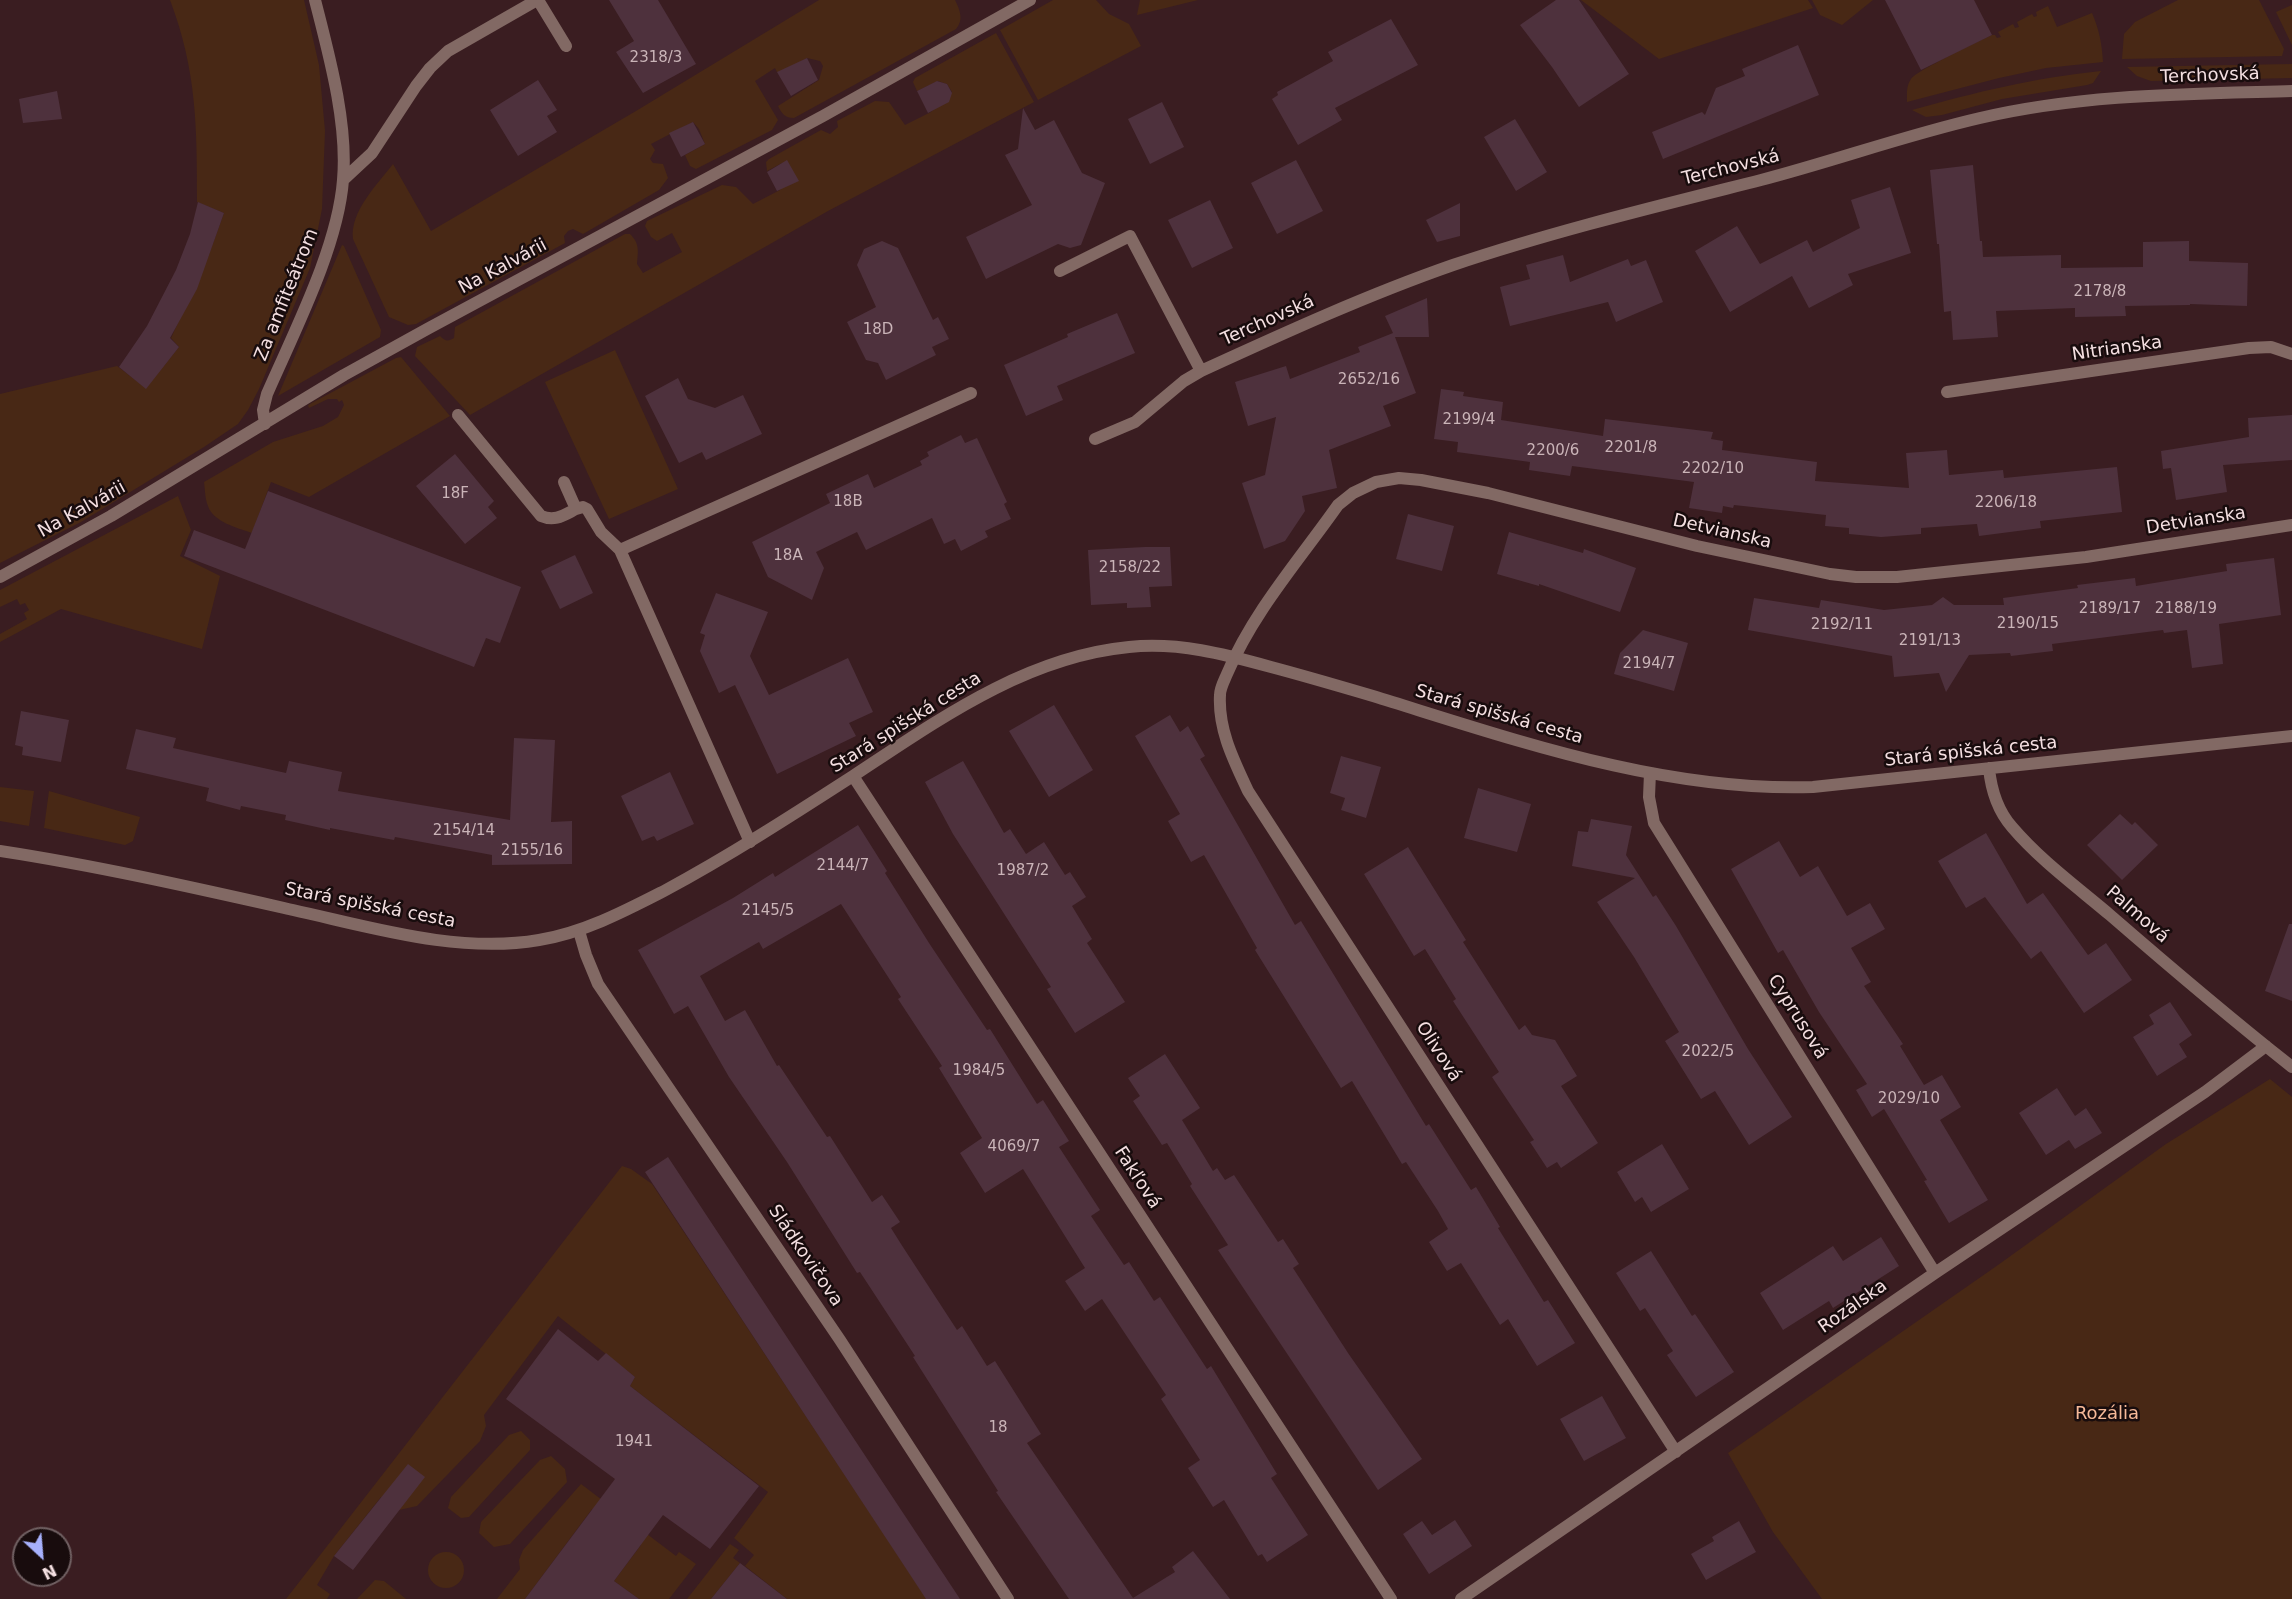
<!DOCTYPE html>
<meta charset="utf-8">
<style>
body{margin:0}
#map{position:relative;width:2292px;height:1599px;overflow:hidden;background:#3a1d21;font-family:"DejaVu Sans",sans-serif}
canvas{display:block}
.north{position:absolute;left:12px;top:1527px;width:60px;height:60px;box-sizing:border-box;background:#180c0d;border:2px solid #706062;border-radius:50%;rotate:154deg;font-size:16px;font-weight:700;line-height:24px;text-align:center;color:#f4dfe1}
.north::after{content:'';display:block;margin:auto;width:21px;height:27px;background:#a7b1fc;clip-path:polygon(50% 0,100% 100%,50% 72%,0 100%)}
</style>
<div id="map">
<canvas width="2292" height="1599"></canvas>
<div class="north">N</div>
</div>
<script>
const ctx = document.querySelector('canvas').getContext('2d');
ctx.lineJoin = 'round';
function fill(path, color) { ctx.fillStyle = color; ctx.fill(path, 'evenodd'); }
function trace(path, color, width, dash) { ctx.strokeStyle = color; ctx.lineWidth = width; ctx.lineCap = dash ? 'butt' : 'round'; ctx.setLineDash(dash || []); ctx.stroke(path); }
function label(font, color, halo, rows, align = 'center') {
  ctx.font = font + ' "DejaVu Sans",sans-serif'; ctx.lineWidth = 5; ctx.setLineDash([]); ctx.textBaseline = 'middle'; ctx.strokeStyle = halo; ctx.fillStyle = color; for (const [text, x, y, turn = 0] of rows) {
    ctx.save(); ctx.translate(x, y); ctx.rotate((+turn || 0) * Math.PI / 180); ctx.textAlign = isNaN(turn) ? turn : align; if (halo) ctx.strokeText(text, 0, 0); ctx.fillText(text, 0, 0); ctx.restore();
  }
}
const green = new Path2D(`
 M170 0H304L319 65 325 131 322 209 310 268 259 389 248 410 238 424 204 447 81 522 0 563V394L117 366 146 388 179 347 171 338 208 257 224 213 197 202C197 128 197 71 170 0Z
 M819 0H955C960 10 964 20 956 29L794 118C785 118 782 114 778 106L819 80 823 66 820 61 807 58 782 72H777L775 68 755 81 778 120 772 130 696 169 690 166 685 155 705 144 699 129 693 122 651 144 655 150 650 159 653 163 663 164 668 178 659 190 583 234 573 229 568 231 564 236 565 243 416 324 408 325 389 317 353 239C350 211 377 185 393 164L431 231 636 111Z
 M1053 0H1096L1109 14 1129 24 1141 46 1038 100 1000 30Z
 M1140 0H1198L1137 15Z
 M1581 0H1808L1813 8 1659 59Z
 M1812 0H1873L1842 25 1820 15Z
 M2178 0H2259L2284 49 2282 56 2122 59 2124 34 2135 22Z
 M2292 5V45L2276 12Z
 M2048 6 2057 27 2092 13C2099 29 2102 44 2103 62L2046 68 1999 78 1907 102C1907 94 1906 86 1911 79 1916 71 1979 41 1992 35H1995L1997 38 2001 37 1998 32 2013 24 2015 28 2019 27 2017 22 2032 14 2034 17 2037 16 2036 12Z
 M996 33 1034 102 828 211 470 415 415 356 417 347 440 336C445 341 448 342 454 338L455 327 625 234H630C640 244 638 251 637 264L643 273 682 252 672 233 657 241 651 237 645 226 647 221 722 185 736 187 753 204 780 190 782 163 767 171 766 162 769 159 821 130 830 134 838 127 837 121 875 101 889 102 905 125 931 112 952 92 947 84 938 81 917 91 913 82 915 78Z
 M2292 64V78L2151 81 2137 76 2127 67Z
 M2101 71 2093 83 2087 85 2002 99 1942 115 1926 117 1912 110C1977 92 2033 78 2101 71Z
 M342 245 344 246 381 330 380 337 278 396Z
 M615 350 678 489 609 519 545 382Z
 M401 357 450 416 309 497 271 482 252 533C238 528 213 522 208 506 205 499 205 489 204 482L273 442 323 426 338 417 344 405 342 400 339 402 337 399H328L309 408 308 405 396 358Z
 M178 496 191 530 180 556 220 576 202 649 61 609 0 642V634L27 619 24 613 29 610 25 603 20 605 17 599 0 607V590Z
 M0 787 34 791 29 826 0 821Z
 M49 791 140 817 133 841 125 845 44 828Z
 M2270 1079 2292 1097V1599H1822L1773 1532 1728 1453 1998 1265 2166 1144Z
 M622 1166 631 1169 652 1184 927 1599H787L745 1566 754 1555 734 1538 768 1492 630 1386 635 1377 558 1316 484 1415 486 1426 480 1441 417 1506 399 1510 381 1497 334 1556 317 1585 330 1594 327 1599H286Z
 M521 1431 530 1440V1450L469 1517 461 1518 448 1508 451 1497 509 1435Z
 M551 1456 565 1469 567 1482 510 1544 494 1547 479 1533 481 1522 540 1460Z
 M581 1484 676 1556 679 1552 696 1564 669 1599H639L614 1581 641 1545 592 1509 525 1599H497L520 1569 519 1560 523 1550Z
 M730 1544 739 1550 733 1558 740 1563 711 1599H687Z
 M428 1570a18 18 0 1 1 36 0a18 18 0 1 1-36 0Z
 M375 1580 384 1581 406 1599H357Z`);
const building = new Path2D(`
 M609 0H658L696 64 643 93 616 52 634 41Z
 M1556 0H1579L1629 74 1579 107 1552 67 1520 25Z
 M1885 0H1974L1992 35 1921 70Z
 M1391 19 1418 65 1335 108 1342 120 1298 145 1272 99 1278 95 1277 92 1333 61 1328 52Z
 M1798 45 1819 95 1663 159 1652 132 1702 112 1705 115 1716 88 1745 76 1742 69Z
 M807 58 818 80 791 96 777 72Z
 M538 80 557 110 547 116 557 132 518 156 490 110Z
 M937 81 947 84 952 93 949 102 928 113 917 91Z
 M57 91 62 119 23 123 19 99Z
 M1162 102 1184 147 1150 164 1128 119Z
 M1023 108 1035 130 1054 120 1082 173 1105 183 1081 245 1070 248 1058 244 986 279 966 237 1032 205 1005 155 1018 149Z
 M1515 119 1547 172 1516 191 1484 137Z
 M693 122 705 144 681 157 669 133Z
 M787 160 799 181 777 191 767 172Z
 M1296 160 1323 211 1277 234 1251 183Z
 M1973 165 1980 241H1982L1983 257 2061 255V268L2143 267V242L2189 241V261L2248 263 2247 306 2190 304V305L2125 306 2126 316 2075 317V308L1996 311 1998 337 1953 340 1951 311 1944 312 1939 244H1937L1930 170Z
 M1890 187 1911 253 1848 274 1853 285 1809 308 1792 276 1730 312 1695 251 1737 226 1760 264 1807 240 1813 252 1860 228 1851 200Z
 M1210 200 1233 248 1192 268 1168 220Z
 M198 202 224 213 197 289 170 338 179 347 146 389 119 367 147 326 176 270 190 234Z
 M1460 203V236L1437 242 1426 220Z
 M882 241 898 248 933 320 938 317 949 339 932 347 936 355 886 380 878 363 866 360 847 322 876 307 857 265 864 249Z
 M1563 255 1570 282 1628 259 1631 266 1646 260 1663 302 1616 322 1608 302 1510 326 1500 287 1530 279 1526 265Z
 M1427 298 1429 337H1395L1416 393 1383 406 1391 426 1329 450 1337 488 1302 496 1305 511 1285 541 1264 549 1242 483 1265 475 1276 417 1248 426 1235 382 1286 366 1290 379 1360 352 1358 347 1393 333 1385 316Z
 M1117 313 1135 353 1057 386 1063 400 1026 416 1004 365 1068 337 1067 334Z
 M678 378 688 399 715 408 743 395 762 434 706 460 702 452 679 463 645 396Z
 M1441 389 1464 392 1463 396 1503 402 1501 420 1603 436 1605 419 1713 432 1711 439 1723 441 1722 450 1817 462 1815 481 1909 488 1906 453 1947 450 1949 475 2003 470 2004 478 2117 467 2122 512 2040 521 2041 528 1979 536 1977 524 1921 528V534L1881 537 1849 534V528L1825 526 1826 515 1734 505 1733 508 1723 506 1722 513 1689 508 1694 482 1572 466 1570 476 1529 470 1530 462 1457 452 1458 442 1434 439Z
 M2292 415V460L2223 465 2227 492 2176 500 2171 468 2163 469 2161 451 2249 437 2248 418Z
 M961 435 965 443 977 438 1007 502 1004 504 1011 519 985 531 988 537 961 551 955 539 944 544 932 518 866 550 857 532 816 552 824 568 812 600 768 577 752 542 830 503 826 494 868 474 874 488 922 465 920 461 929 456 927 452Z
 M455 454 494 501 488 507 497 518 465 544 416 486Z
 M268 491 521 587 500 643 486 638 474 667 184 556 194 530 245 549Z
 M1408 514 1454 526 1442 571 1396 559Z
 M1509 532 1583 553 1584 549 1636 568 1620 612 1539 584V586L1497 574Z
 M1145 547H1170L1172 586 1149 587 1151 607 1127 608V603L1091 605 1088 550Z
 M575 555 593 593 560 609 541 571Z
 M2274 558 2281 615 2219 624 2223 664 2192 668 2187 630 2164 633 2163 630 2052 644 2053 651 2011 656 2010 653 1969 655 1946 692 1939 673 1894 677 1892 656 1748 630 1754 598 1819 608 1821 600 1884 610 1932 605 1943 597 1954 605H2004L2003 598 2078 588 2077 585 2135 578 2136 586 2227 571 2226 564Z
 M716 593 768 612 750 656 769 695 848 658 873 712 849 723 856 736 777 774 735 685 719 693 700 651 705 635 700 633Z
 M1643 630 1688 643 1674 691 1614 674 1620 653Z
 M1054 705 1093 770 1049 797 1009 731Z
 M21 711 69 720 61 762 22 755 23 747 15 745Z
 M1170 715 1180 732 1188 726 1205 756 1200 759 1295 925 1301 921 1426 1126 1429 1124 1471 1190 1476 1187 1500 1227 1498 1228 1544 1302 1548 1300 1575 1343 1537 1366 1508 1319 1500 1325 1461 1263 1447 1271 1429 1242 1448 1229 1438 1211 1406 1162 1402 1164 1352 1081 1341 1088 1255 950 1257 948 1204 855 1191 862 1168 821 1180 814 1135 736Z
 M136 729 176 738 173 748 286 773 289 761 342 772 338 791 510 820 514 738 555 740 551 822 572 821V864L492 865V855L395 837 394 840 330 828V830L285 820 286 815 241 806 240 810 206 801 209 788 126 769Z
 M1341 756 1381 767 1366 818 1341 810 1345 798 1330 793Z
 M963 761 1004 833 1010 829 1026 854 1044 842 1065 875 1070 872 1086 897 1072 906 1092 939 1087 943 1125 1002 1075 1033 1047 989 1051 987 953 834 925 782Z
 M670 772 694 824 657 841 654 836 642 841 621 796Z
 M1478 788 1531 804 1517 852 1464 838Z
 M2120 814 2132 825 2135 822 2158 845 2122 880 2087 845Z
 M1591 819 1632 826 1626 855 1653 897 1656 895 1676 926 1748 1049 1792 1117 1749 1145 1715 1091 1701 1099 1665 1041 1679 1032 1634 957 1597 902 1635 878 1572 866 1578 831 1588 832Z
 M858 825 887 871 885 873 929 943 987 1030 990 1029 1037 1104 1043 1100 1069 1141 1059 1147 1100 1210 1091 1216 1124 1265 1129 1262 1154 1301 1160 1297 1207 1369 1211 1366 1277 1474 1271 1478 1308 1535 1267 1562 1262 1554 1258 1556 1224 1500 1213 1507 1188 1468 1200 1460 1161 1399 1166 1395 1102 1299 1085 1311 1065 1281 1085 1268 1023 1169 985 1193 960 1153 982 1138 939 1068 942 1066 898 999 901 997 841 904 763 949 759 942 700 976 725 1021 745 1010 777 1066 779 1065 827 1137 830 1136 872 1202 882 1195 900 1222 891 1228 901 1244 957 1330 962 1326 987 1366 995 1361 1041 1434 1027 1443 1133 1598 1175 1572 1172 1567 1193 1551 1230 1599H1069L996 1492 998 1491 913 1357 915 1356 860 1272 857 1273 787 1162 729 1077 688 1006 674 1014 638 950 733 898 773 873 775 877Z
 M1986 833 2027 904 2043 893 2088 955 2106 943 2132 980 2084 1013 2041 951 2031 959 1985 897 1966 908 1938 861Z
 M1779 841 1800 877 1818 866 1847 916 1870 903 1885 929 1851 948 1871 982 1864 986 1903 1044 1900 1046 1924 1085 1942 1075 1961 1107 1940 1120 1988 1200 1949 1223 1924 1181 1927 1180 1884 1109 1872 1117 1856 1090 1867 1084 1819 1012 1783 950 1778 953 1731 869Z
 M1408 847 1466 940 1463 942 1519 1030 1525 1025 1532 1035 1555 1040 1577 1076 1561 1086 1598 1143 1561 1168 1557 1162 1547 1168 1530 1142 1534 1140 1492 1077 1499 1072 1453 1001 1456 999 1425 949 1414 956 1364 874Z
 M2289 924H2292V1001L2265 991Z
 M2170 1002 2192 1035 2179 1044 2187 1057 2157 1076 2133 1037 2154 1024 2149 1015Z
 M1165 1054 1200 1108 1182 1120 1213 1171 1217 1168 1225 1180 1234 1175 1278 1242 1283 1239 1299 1264 1293 1268 1348 1353 1422 1459 1378 1490 1218 1250 1228 1245 1190 1186 1192 1184 1167 1143 1162 1145 1133 1101 1140 1096 1128 1078Z
 M2057 1088 2075 1116 2086 1108 2102 1133 2075 1149 2069 1140 2046 1155 2019 1113Z
 M1662 1144 1689 1189 1651 1212 1642 1197 1635 1202 1617 1172Z
 M668 1157 868 1460 960 1599H926L905 1567 645 1172Z
 M1881 1237 1899 1266 1833 1308 1829 1301 1783 1330 1760 1293 1833 1246 1843 1261Z
 M1651 1251 1692 1316 1695 1314 1734 1372 1696 1397 1667 1355 1673 1351 1645 1308 1640 1311 1616 1273Z
 M558 1329 598 1361 606 1353 635 1377 630 1386 759 1486 710 1549 663 1515 614 1581 639 1599H525L615 1479 506 1399Z
 M1602 1396 1626 1438 1584 1461 1560 1419Z
 M408 1464 425 1477 353 1570 334 1556Z
 M1455 1520 1472 1546 1429 1574 1403 1534 1422 1521 1432 1535Z
 M1739 1521 1756 1552 1706 1580 1691 1554 1714 1541 1712 1537Z
 M740 1563 787 1599H711Z`);
const lane = new Path2D(`
 M458 415 541 516C555 522 564 515 576 509
 M564 482 576 509 583 507 587 509 601 532 620 550 750 842
 M620 550 971 393`);
const street = new Path2D(`
 M538 0 566 46
 M343 180 372 153 416 86 430 68 448 51 537 0
 M1060 271 1130 236 1201 371
 M1947 392 2249 348 2271 347 2292 354
 M265 424 263 410 267 394C294 332 338 247 343 180 348 123 329 55 315 0
 M1095 439 1135 422 1184 381 1201 371C1284 333 1367 295 1453 265 1554 231 1658 206 1761 180 1834 161 1906 135 1980 118 2082 94 2188 94 2292 91
 M0 577 111 516 344 375 429 328 823 116 1030 0
 M1989 768C1991 789 1998 811 2012 827 2040 860 2077 887 2110 915 2170 967 2230 1018 2292 1067
 M1650 773 1649 797 1654 823 1935 1273
 M853 776 1391 1599
 M0 851C98 866 195 888 293 910 371 927 458 954 539 940 583 933 625 911 664 891 729 856 791 816 853 776 938 720 1025 657 1129 647 1179 642 1224 654 1271 667 1305 676 1339 686 1373 696 1516 740 1662 792 1813 787L2292 736
 M579 931 586 955 598 984 840 1340 1008 1599
 M1676 1452 1248 791C1234 761 1218 730 1220 695 1220 688 1224 681 1227 674 1253 612 1300 559 1338 505L1353 493 1376 482 1399 478 1421 480 1488 493 1697 546 1830 574 1856 577H1897L2086 557 2292 525
 M1461 1599 1935 1273 2205 1092 2266 1046`);
const numberNames = [
 ["2318/3",656,58],
 ["2178/8",2100,292],
 ["18D",878,330],
 ["2652/16",1369,380],
 ["2199/4",1469,420],
 ["2201/8",1631,448],
 ["2200/6",1553,451],
 ["2202/10",1713,469],
 ["18F",455,494],
 ["18B",848,502],
 ["2206/18",2006,503],
 ["18A",788,556],
 ["2158/22",1130,568],
 ["2189/17",2110,609],
 ["2188/19",2186,609],
 ["2190/15",2028,624],
 ["2192/11",1842,625],
 ["2191/13",1930,641],
 ["2194/7",1649,664],
 ["2154/14",464,831],
 ["2155/16",532,851],
 ["2144/7",843,866],
 ["1987/2",1023,871],
 ["2145/5",768,911],
 ["2022/5",1708,1052],
 ["1984/5",979,1071],
 ["2029/10",1909,1099],
 ["4069/7",1014,1147],
 ["18",998,1428],
 ["1941",634,1442]
];
const streetNames = [
 ["Terchovská",2210,76,-2],
 ["Terchovská",1731,168,-14],
 ["Na Kalvárii",503,267,-28],
 ["Za amfiteátrom",287,295,-68],
 ["Terchovská",1268,321,-24],
 ["Nitrianska",2117,349,-8],
 ["Na Kalvárii",82,510,-29],
 ["Detvianska",2196,521,-9],
 ["Detvianska",1722,532,13],
 ["Stará spišská cesta",1499,715,16],
 ["Stará spišská cesta",906,723,-32],
 ["Stará spišská cesta",1971,752,-6],
 ["Stará spišská cesta",370,906,11],
 ["Palmová",2137,915,41],
 ["Cyprusová",1797,1017,58],
 ["Olivová",1438,1052,57],
 ["Fakľová",1137,1178,57],
 ["Sládkovičova",805,1256,56],
 ["Rozálska",1853,1307,-35]
];
const parkNames = [
 ["Rozália",2107,1414]
];
fill(green, '#482815');
fill(building, '#4e313d');
trace(lane, '#826964', 12);
trace(street, '#826964', 12);
label('15px', '#cab4b8', null, numberNames);
label('18px', '#f4dfe1', '#180c0d', streetNames);
label('18px', '#f6b998', '#180c0d', parkNames);
</script>
